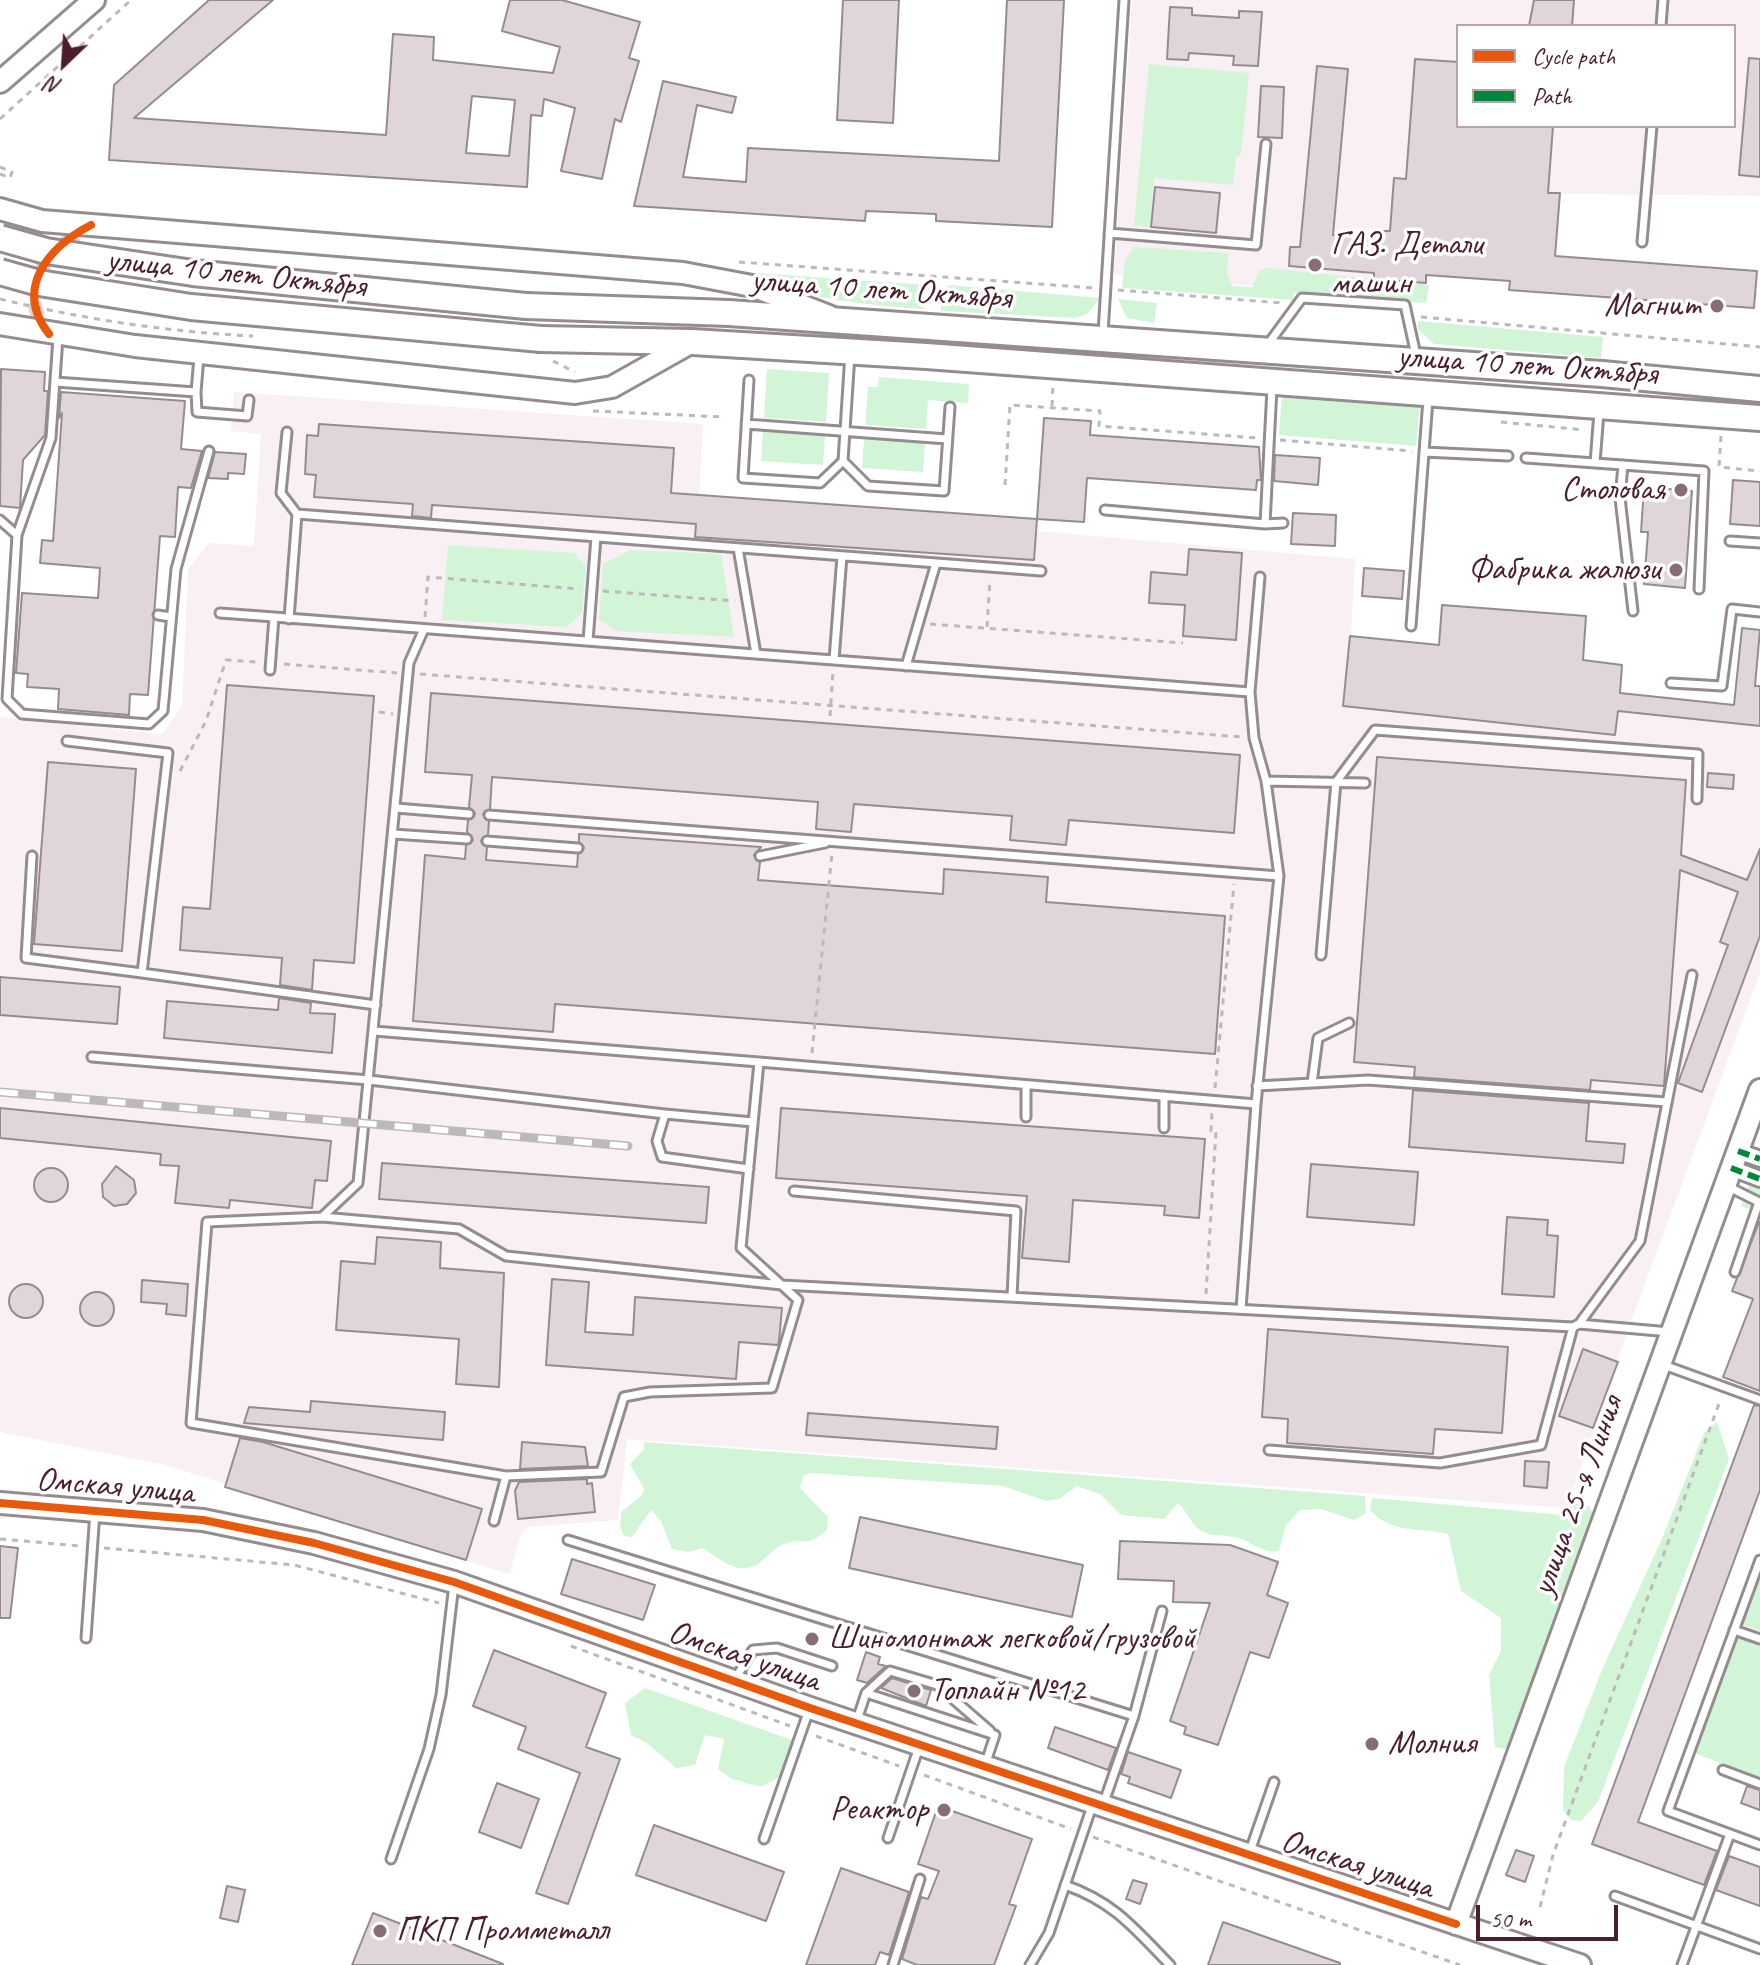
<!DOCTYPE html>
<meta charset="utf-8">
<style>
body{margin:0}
#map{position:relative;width:1760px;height:1965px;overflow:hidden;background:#fff;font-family:Caveat,sans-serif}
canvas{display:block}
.legend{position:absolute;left:1456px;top:24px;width:280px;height:104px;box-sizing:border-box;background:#fff;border:2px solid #b7a5aa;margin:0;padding:10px 14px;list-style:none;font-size:24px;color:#4a1f2b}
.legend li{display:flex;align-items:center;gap:16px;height:40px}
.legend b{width:40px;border:2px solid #b7a5aa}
.north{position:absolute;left:24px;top:24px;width:80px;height:80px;-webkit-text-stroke:6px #fff;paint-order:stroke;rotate:205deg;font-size:22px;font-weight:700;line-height:32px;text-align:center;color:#4a1f2b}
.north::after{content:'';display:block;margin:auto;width:28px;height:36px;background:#4a1f2b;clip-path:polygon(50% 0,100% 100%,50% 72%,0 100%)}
.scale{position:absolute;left:1476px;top:1905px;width:142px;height:36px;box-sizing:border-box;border:4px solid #4a1f2b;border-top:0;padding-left:10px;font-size:24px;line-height:28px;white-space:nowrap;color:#4a1f2b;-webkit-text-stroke:6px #fff;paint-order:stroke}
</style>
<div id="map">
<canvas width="1760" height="1965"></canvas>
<ul class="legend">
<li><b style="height:10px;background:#e8590c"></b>Cycle path</li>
<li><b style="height:10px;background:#00873e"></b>Path</li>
</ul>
<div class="north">N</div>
<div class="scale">50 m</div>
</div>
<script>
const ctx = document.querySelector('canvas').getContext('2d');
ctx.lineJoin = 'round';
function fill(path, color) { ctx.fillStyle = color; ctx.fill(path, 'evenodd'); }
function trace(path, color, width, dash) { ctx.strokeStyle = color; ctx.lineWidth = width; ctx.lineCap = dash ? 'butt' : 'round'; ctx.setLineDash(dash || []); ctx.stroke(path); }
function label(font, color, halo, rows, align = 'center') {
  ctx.font = font + ' Caveat,sans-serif'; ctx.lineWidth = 7; ctx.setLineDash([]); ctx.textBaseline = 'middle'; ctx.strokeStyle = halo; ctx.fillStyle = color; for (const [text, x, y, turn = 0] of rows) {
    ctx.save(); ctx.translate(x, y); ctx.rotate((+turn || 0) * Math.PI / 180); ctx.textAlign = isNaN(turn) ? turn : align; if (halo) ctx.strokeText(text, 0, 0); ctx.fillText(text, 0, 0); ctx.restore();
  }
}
const built = new Path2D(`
 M1132 0H1760V196L1420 192 1410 298 1114 275ZM1458 26H1734V126H1458Z
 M234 392 703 424 699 495 1037 519V531L1355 559 1351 636 1622 665 1618 711 1760 726V973L1629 1327 1567 1508 627 1439 618 1520 529 1527 522 1532 509 1574 166 1465 0 1432V717L162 734 182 706 188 569 209 543 254 546 261 434 231 431Z`);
const green = new Path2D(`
 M1149 64 1249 73 1241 154 1236 158 1233 185 1154 178 1150 227 1134 226Z
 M1134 247 1228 253 1227 274 1232 286 1253 287 1259 271 1268 268 1429 285 1426 303 1294 293 1293 300 1122 288 1125 261Z
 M756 273 926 285 924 309C886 306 781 299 756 273Z
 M950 285 1100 298 1087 314 1076 318 941 311V292Z
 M1118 299 1157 303 1154 323 1127 318Z
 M1418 321 1603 337 1601 358 1434 344 1418 329Z
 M767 369 829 373 826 422 764 418Z
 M879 377 969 384 968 403 928 400 926 429 865 425 868 387H878Z
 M1282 395 1420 406 1416 446 1279 435Z
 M763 431 825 436 823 465 761 461Z
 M864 438 925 442 923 472 862 468Z
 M448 545 574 553 586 566 582 613 567 627 442 620Z
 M631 550 721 554 734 637 615 631 599 619 603 564Z
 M1760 1155V1214L1741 1206Z
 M1717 1422 1729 1459 1598 1802 1581 1821 1571 1820 1563 1810 1564 1767 1604 1665 1661 1541 1704 1433Z
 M644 1442 1365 1496 1366 1513 1354 1520 1321 1509 1300 1510 1286 1525 1279 1551C1263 1555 1253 1542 1238 1538 1226 1534 1214 1538 1201 1531 1192 1526 1187 1511 1178 1503L1164 1519 1121 1515 1100 1494 1077 1486 1059 1499 1046 1501 1003 1486 810 1473 803 1476 800 1488 828 1517 827 1530C803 1550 804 1536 782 1545 775 1548 769 1555 763 1560 741 1579 723 1561 703 1548L689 1552 672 1549 661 1521 651 1510 632 1537 624 1536 620 1527 621 1512 642 1495 644 1489 630 1464 644 1449Z
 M1372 1498 1563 1515 1577 1503 1589 1506 1594 1515 1510 1750 1495 1747 1489 1675 1501 1651V1618L1461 1591 1448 1534C1418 1527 1392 1534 1370 1510Z
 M1760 1571V1631L1740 1624Z
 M1737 1637 1760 1646V1778L1694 1753Z
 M645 1688 792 1740 780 1777 761 1787 732 1779 718 1769 724 1739 705 1735 695 1765 676 1768 647 1743 631 1735 625 1703Z`);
const building = new Path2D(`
 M209 0H273L134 118 386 135 393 34 434 37 433 60 553 73 560 47 502 31 510 0H562L640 22 629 58 639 61 621 122 615 119 602 179 561 171 575 108 544 99 542 116 531 115 527 187 109 160 114 85ZM472 96 515 100 509 156 466 153Z
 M843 0H899L893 123 837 120Z
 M1007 0H1064L1052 227 936 221V214L866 211 865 221 634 206 663 81 736 97 732 113 697 105 683 177 746 182 748 148 999 161Z
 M1534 0H1574L1572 26H1529Z
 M1170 7 1192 8V15L1239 18V11L1262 12 1258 66 1233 65 1234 56 1189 53 1188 60 1167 59Z
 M1749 58 1760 59V177L1739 175Z
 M1415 59 1458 62V126H1553L1548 193H1560L1555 256 1757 271 1754 308 1509 290 1510 281 1426 275V283L1374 279V273L1289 266 1290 247H1300L1317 66 1348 69 1333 235 1384 238V231H1390L1394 178 1406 179Z
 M1261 86 1284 87 1282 138 1258 137Z
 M1155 187 1220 193 1216 233 1151 227Z
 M1 369 45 372 44 391H48L45 435 23 460 20 508 0 506Z
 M61 392 185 401 181 449 202 451 191 488 178 487 175 537 160 536 148 695 130 694 129 715 58 709 59 689 27 687 28 674 16 673 22 593 98 598 100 568 40 563 42 540 53 541 62 413 59 418Z
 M1044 418 1091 421 1090 435 1259 447 1261 480H1257L1256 490 1087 478 1084 522 1037 519 1034 560 695 537 696 524 618 518 432 505 431 518 412 516 413 504 314 497 316 475 305 474 307 435 318 436 319 424 674 448 671 493 1037 519Z
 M215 452 246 454 244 474 228 473V479L208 478Z
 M1275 455 1320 458 1318 485 1274 481Z
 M1733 480 1760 482V526L1730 524Z
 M1644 487 1692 491 1685 588 1644 584 1648 532H1641Z
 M1293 513 1336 515 1335 546 1291 544Z
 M1189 549 1242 553 1236 640 1183 636 1185 605 1149 603 1151 572 1187 575Z
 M1364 568 1404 571 1402 599 1362 596Z
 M1442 605 1586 616 1583 660 1622 665 1620 693 1734 705 1742 628 1760 630 1755 686H1760V726L1618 711 1615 735 1343 706 1350 636 1439 645Z
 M227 685 374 696 354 963 314 960 312 990 280 985 282 958 180 950 183 907 210 909Z
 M431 693 1240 755 1234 833 1069 820 1066 845 1010 840 1012 816 854 804 851 832 816 829 818 802 492 777 490 809 483 814 489 821 488 835 481 841 487 847 486 860 577 867 578 854 584 848 579 842V834L761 847 754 855 760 862 758 880 943 894 944 869 1048 877 1046 902 1225 916 1215 1054 555 1004 553 1032 413 1021 425 855 465 859 466 845 473 840 467 832 468 820 475 814 469 807 472 775 425 772Z
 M1377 757 1686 780 1681 855 1747 880 1760 849V936L1702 1092 1678 1083 1728 945 1720 942 1738 892 1680 870 1664 1086 1591 1080 1590 1090 1414 1077 1415 1067 1354 1062Z
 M48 762 136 769 122 951 34 944Z
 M1708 773 1734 775 1733 789 1707 787Z
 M0 977 120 987 117 1024 0 1015Z
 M279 998 311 1003 310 1013 335 1014 332 1053 164 1038 167 1001 278 1010Z
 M1413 1090 1589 1103 1586 1141 1625 1144 1623 1163 1409 1147Z
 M0 1108 331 1141 327 1181 315 1180 312 1208 230 1200 229 1208 175 1203 179 1166 160 1165 161 1154 0 1138Z
 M781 1108 1205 1139 1199 1218 1164 1215 1165 1206 1073 1200 1069 1262 1022 1258 1027 1196 776 1178Z
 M382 1163 709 1187 706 1223 379 1199Z
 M1311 1164 1418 1172 1414 1225 1307 1217Z
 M116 1166 134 1180 136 1193 127 1204 114 1206 103 1197 102 1184Z
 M34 1185a17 17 0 1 1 34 0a17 17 0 1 1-34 0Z
 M1507 1217 1548 1220 1547 1235 1558 1236 1554 1297 1502 1294Z
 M1759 1222H1760V1391L1723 1377 1753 1299 1732 1291Z
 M377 1237 441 1242 440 1268 504 1273 499 1387 456 1384 459 1339 336 1330 341 1261 375 1264Z
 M552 1279 589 1282 585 1332 633 1335 635 1297 782 1308 779 1341 778 1345 739 1342 736 1379 546 1365Z
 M142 1280 188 1284 186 1316 166 1314 167 1304 141 1302Z
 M9 1301a17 17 0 1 1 34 0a17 17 0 1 1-34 0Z
 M80 1309a17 17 0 1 1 34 0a17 17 0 1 1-34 0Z
 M1268 1329 1508 1347 1502 1433 1435 1429 1433 1454 1287 1443 1288 1419 1262 1417Z
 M1583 1349 1618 1362 1593 1428 1559 1416Z
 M311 1401 445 1412 443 1440 244 1423 249 1407 310 1412Z
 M1754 1405 1760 1406V1490L1638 1822 1717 1851 1704 1885 1592 1844Z
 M808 1413 998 1427 996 1449 806 1435Z
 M240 1438 263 1442 482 1509 466 1560 225 1487Z
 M522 1442 585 1447 588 1466 520 1469Z
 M1525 1461 1549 1462 1547 1488 1524 1486Z
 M587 1479V1484L592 1483 595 1512 518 1519 515 1491 519 1482Z
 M860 1517 1083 1565 1072 1617 849 1568Z
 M1120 1541 1230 1545 1278 1562 1267 1595 1288 1603 1269 1658 1250 1652 1218 1745 1184 1734 1186 1727 1170 1721 1210 1603 1173 1602 1174 1581 1118 1579Z
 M0 1546 18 1548 10 1618H0Z
 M572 1559 655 1585 643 1620 561 1594Z
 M494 1650 606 1693 586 1747 620 1759 568 1904 536 1893 580 1773 518 1749 526 1727 473 1706Z
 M866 1652 880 1657 878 1664 886 1666 867 1683 857 1680Z
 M892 1678 931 1690 926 1706 881 1688Z
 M1055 1727 1116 1748 1108 1770 1048 1748Z
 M1128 1752 1181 1770 1171 1798 1128 1783 1130 1777 1121 1774Z
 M497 1783 539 1799 521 1848 479 1832Z
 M1747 1786 1760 1790V1810L1741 1803Z
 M938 1806 1032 1839 1009 1904 1016 1906 994 1965H917L902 1959 921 1897 928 1899 939 1871 918 1864Z
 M654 1825 784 1872 766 1921 636 1875Z
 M1516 1850 1534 1856 1525 1882 1506 1875Z
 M1729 1856 1760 1867V1906L1716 1890Z
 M841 1868 909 1892 889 1955 880 1952 875 1965H806Z
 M1133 1880 1147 1884 1140 1904 1126 1899Z
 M227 1886 245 1890 238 1922 220 1918Z
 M373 1913 503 1964V1965H352Z
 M1223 1922 1340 1963V1965H1208Z`);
const streetTunnel = new Path2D(`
 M49 334C13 289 49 247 91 226`);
const path = new Path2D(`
 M0 119 131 0
 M0 167 12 172 10 178
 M0 174 10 178
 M739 262 1094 288
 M1118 290 1282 303
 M929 304 931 276
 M1421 317 1760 347
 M553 361 575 372
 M1052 406 1053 386
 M593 411 725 417
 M1501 422 1585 430
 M1721 436 1719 467 1760 471
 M1280 440 1412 451
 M1005 485 1010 405 1100 411 1099 426 1257 438
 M603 591 735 601
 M425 617 428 577 580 589
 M930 624 1183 643
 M987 627 990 579
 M284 664 397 673
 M420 674 1242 737
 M379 712 393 714
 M830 716 833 672
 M180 771 206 721 226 660 257 662
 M812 1053 832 853
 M1215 1088 1234 884
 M1206 1294 1216 1131H1211L1212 1111
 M0 1539 81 1546
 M104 1548 294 1565 439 1603
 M571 1646 790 1726
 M816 1736 899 1766
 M924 1775 1071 1829
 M1093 1837 1460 1965
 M1540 1907 1553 1855 1720 1401`);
const lane = new Path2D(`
 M1661 26 1663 0
 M1109 233 1256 245 1266 144
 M1642 242 1652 126
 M1103 333 1124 0
 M1266 347 1302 298 1405 305 1416 355
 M749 380 743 478 820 483 843 461 850 354
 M55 382 196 392 199 357
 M196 392 197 412 247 416 249 400
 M1599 412 1595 463 1704 471 1699 589
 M746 424 947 439
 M287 432 281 493 297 514
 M1424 452 1508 456
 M1526 458 1595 463
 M843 461 868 486 944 491 950 407
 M1623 465 1620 498 1633 611
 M1105 510 1265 524 1272 388
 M0 520 17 535 51 438 58 337
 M1265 524 1283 523
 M17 535 7 699 22 714 149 724 163 711 176 569 209 451
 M1730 541 1760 543
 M738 548 756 654
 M220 613 274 617
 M158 615 171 617
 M289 619 297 514 1041 571
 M1411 626 1428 399
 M424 629 409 663 358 1183 322 1217 207 1222 191 1423 506 1476 494 1521
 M588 641 596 537
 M834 660 842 556
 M906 666 936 563
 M270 670 274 617 1250 692
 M1671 683 1722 686 1732 609 1760 612
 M1266 781 1365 783
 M396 808 469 814
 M489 815 1279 876
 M393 834 467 839
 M487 841 578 848
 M32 856 26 958 142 973 168 753 67 741
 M760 856 825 843
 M1321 955 1336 782 1375 730 1698 754 1697 799
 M142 973 376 1005
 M374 1031 759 1062 741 1248 798 1300 772 1388 650 1392 624 1397 601 1472 506 1476
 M92 1057 369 1080 665 1114
 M759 1062 1256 1104
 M1312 1083 1318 1038 1349 1023
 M1026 1085V1117
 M1257 1086 1368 1080 1667 1102
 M1164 1096V1128
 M749 1169 662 1157 657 1141 665 1114 753 1122
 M1727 1186 1759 1202 1735 1272
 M794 1191 1016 1211 1012 1297
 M322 1217 459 1229 506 1256 782 1285 1573 1327 1579 1324 1670 1332
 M1241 1309 1256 1104 1279 876 1266 781 1254 738 1250 692 1260 577
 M1579 1324 1640 1241 1692 975
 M1661 1364 1760 1400
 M1269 1450 1440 1463 1541 1445 1573 1327
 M568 1540 1134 1716
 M1760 1560 1668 1811 1760 1845
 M1734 1630 1760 1639
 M86 1638 95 1512
 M735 1679 753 1650 777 1648 832 1666
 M866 1693 890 1671 937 1685 990 1731
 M857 1720 866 1693 995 1735 985 1765
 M1723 1770 1760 1784
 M1103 1805 1134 1716 1162 1611
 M888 1838 919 1747
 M764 1839 809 1710
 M1250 1851 1274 1782
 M391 1859 429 1749 441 1695 454 1584
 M1065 1885C1114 1902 1135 1929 1170 1965
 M1615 1896 1760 1949
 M893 1965 920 1879
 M1030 1965 1049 1933 1092 1806
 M1682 1965 1730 1834`);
const street = new Path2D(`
 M1738 1151 1760 1159
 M1731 1168 1760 1179`);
const secondary = new Path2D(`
 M0 82 94 0
 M0 209 42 221 683 273 752 286 829 316
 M0 324 135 346 575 393 612 387 692 342
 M0 1503 203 1520 314 1543 454 1582 810 1708 1580 1965
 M1456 1924 1760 1090`);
const primary = new Path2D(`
 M526 306 729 313 1602 374 1760 389
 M541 339 692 342 926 356 1760 418`);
const rail = new Path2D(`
 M0 1092 628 1146`);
const pathBridge = new Path2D(`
 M0 299C83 319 168 332 253 336`);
const primaryBridge = new Path2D(`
 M0 238 46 251 193 273 526 306
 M0 272 39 283 191 307 541 339`);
const quiet = new Path2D(`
 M1738 1151 1760 1159
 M1731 1168 1760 1179`);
const cycleway = new Path2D(`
 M49 334C13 288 49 247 91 225
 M0 1503 203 1520 314 1543 454 1582 810 1708 1456 1924`);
const markers = [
 [1315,265,8,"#896d75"],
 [1717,306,8,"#896d75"],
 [1681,490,8,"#896d75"],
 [1676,570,8,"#896d75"],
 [812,1639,8,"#896d75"],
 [914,1691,8,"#896d75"],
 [1372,1744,8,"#896d75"],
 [944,1810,8,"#896d75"],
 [380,1931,8,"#896d75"]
];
const poiNames = [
 ["ГАЗ. Детали",1331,245],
 ["машин",1331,284],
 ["Магнит",1701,306,"right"],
 ["Столовая",1665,490,"right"],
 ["Фабрика жалюзи",1660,570,"right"],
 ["Шиномонтаж легковой/грузовой",828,1639],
 ["Топлайн №12",930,1691],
 ["Молния",1388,1744],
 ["Реактор",928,1810,"right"],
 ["ПКП Промметалл",396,1931]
];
const streetNames = [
 ["улица 10 лет Октября",236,274,6],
 ["улица 10 лет Октября",881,290,4],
 ["улица 10 лет Октября",1527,366,4],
 ["Омская улица",115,1487,5],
 ["улица 25-я Линия",1578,1496,-70],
 ["Омская улица",744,1657,19],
 ["Омская улица",1357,1865,18]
];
fill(built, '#f8f0f3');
fill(green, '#d2f5d7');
fill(building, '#e0d6da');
trace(building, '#948c8e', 2);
trace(streetTunnel, '#dbd2d5', 14, [14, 7]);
trace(lane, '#948c8e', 13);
trace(street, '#948c8e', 20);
trace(secondary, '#948c8e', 26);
trace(primary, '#948c8e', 30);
trace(path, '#bdb8b9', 3, [6, 6]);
trace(lane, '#fff', 7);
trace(street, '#fff', 14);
trace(secondary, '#fff', 20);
trace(primary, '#fff', 24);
trace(rail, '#bdb8b9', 9);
trace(rail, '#fff', 6, [18]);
trace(primaryBridge, '#948c8e', 30, []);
trace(pathBridge, '#bdb8b9', 3, [6, 6]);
trace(primaryBridge, '#fff', 24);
trace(quiet, '#00873e', 6, [12, 6]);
trace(cycleway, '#e8590c', 8);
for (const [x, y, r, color] of markers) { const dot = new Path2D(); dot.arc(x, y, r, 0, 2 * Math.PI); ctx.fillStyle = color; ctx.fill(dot); trace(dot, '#fff', 3); }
label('34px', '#4a1f2b', '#fff', poiNames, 'left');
label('34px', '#4a1f2b', '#fff', streetNames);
</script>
